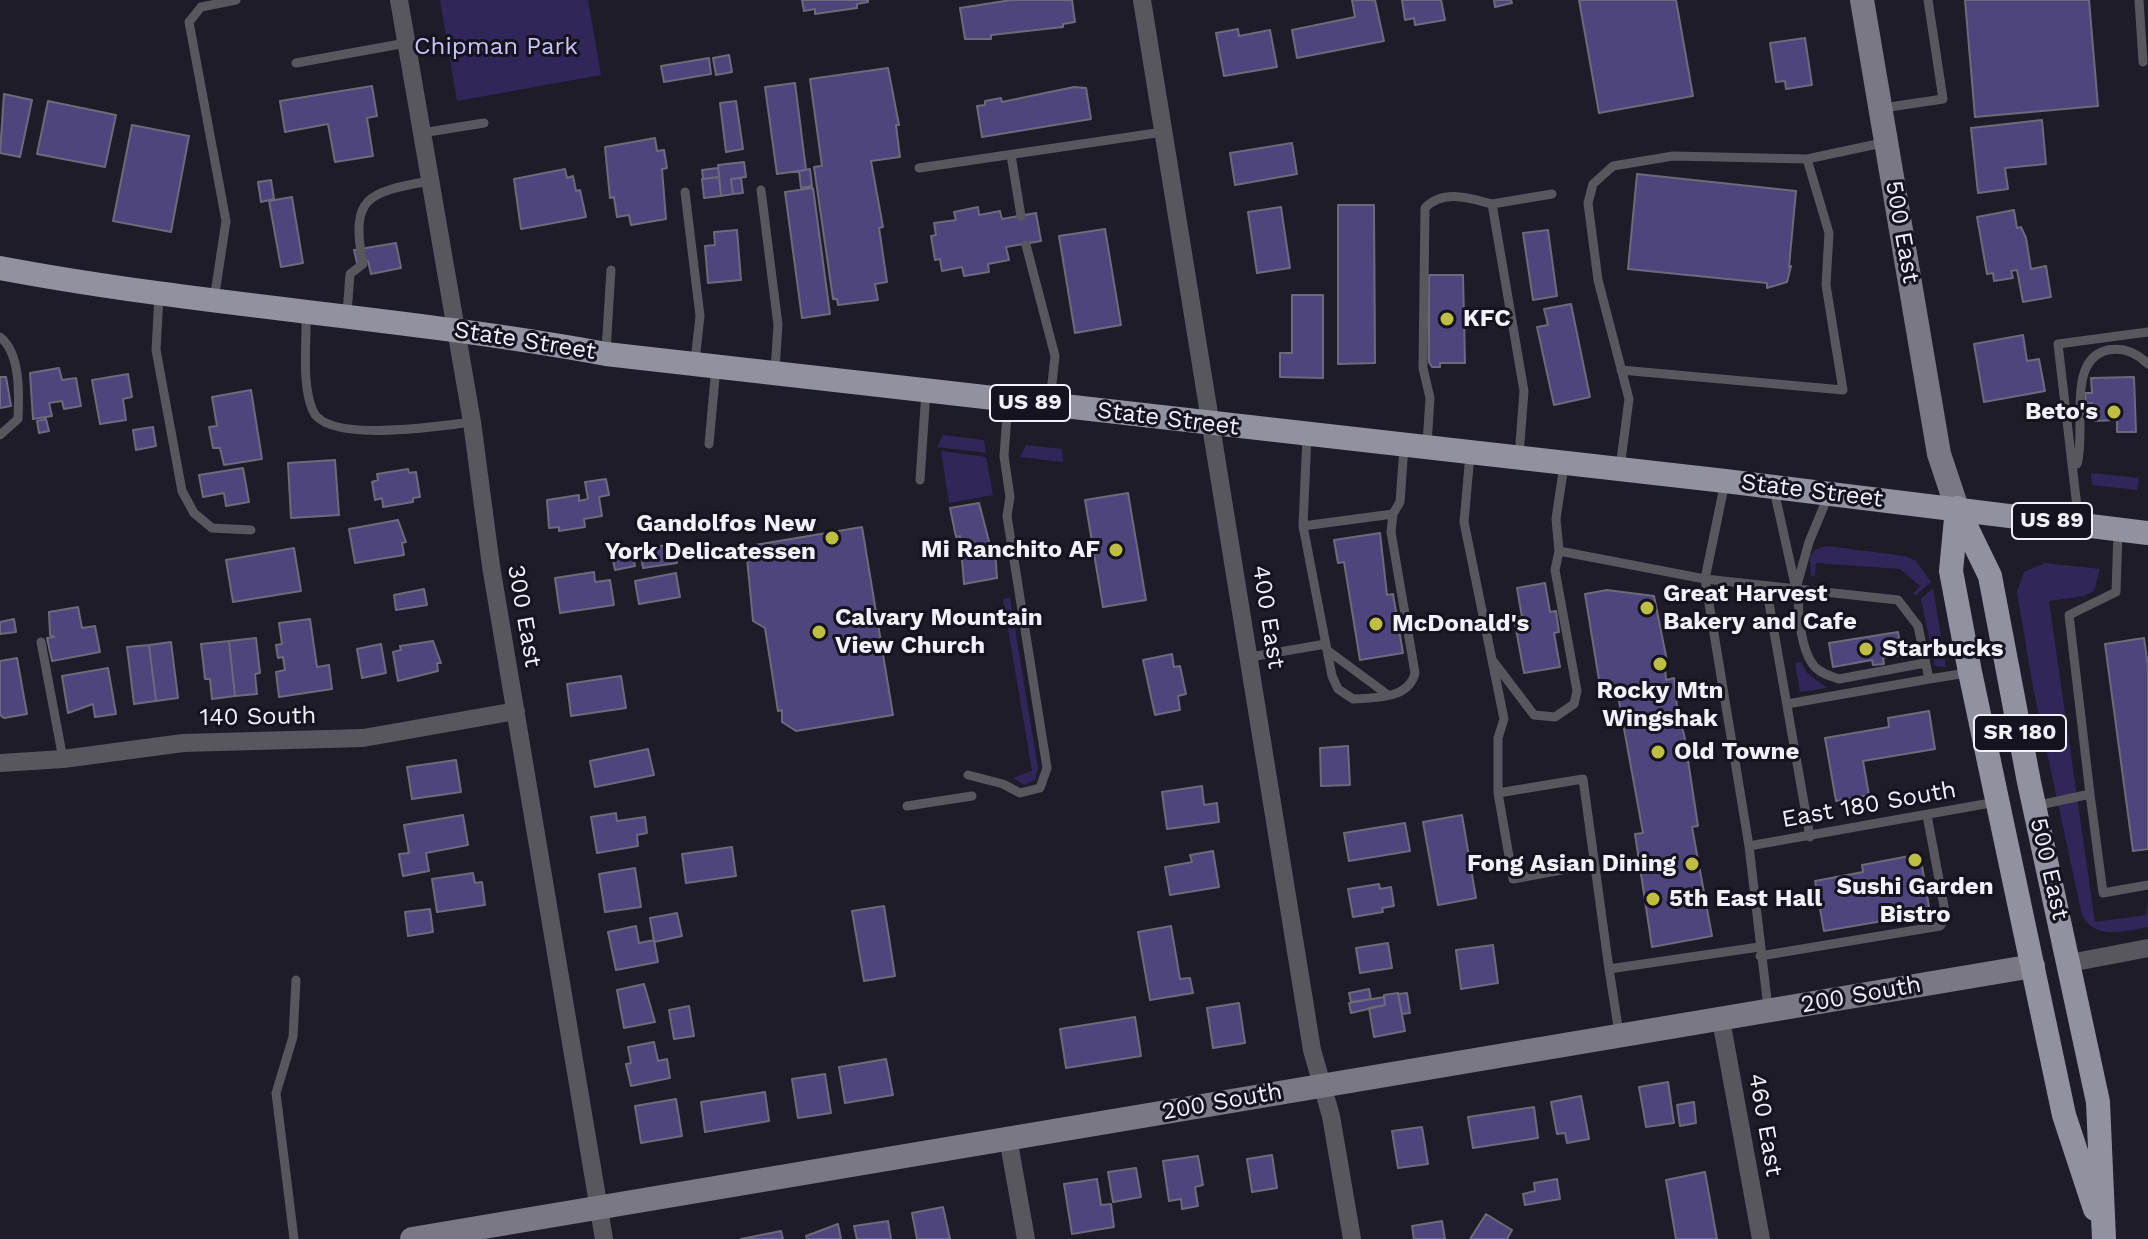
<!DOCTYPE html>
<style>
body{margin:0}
canvas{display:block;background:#1d1c28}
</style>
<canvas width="2148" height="1239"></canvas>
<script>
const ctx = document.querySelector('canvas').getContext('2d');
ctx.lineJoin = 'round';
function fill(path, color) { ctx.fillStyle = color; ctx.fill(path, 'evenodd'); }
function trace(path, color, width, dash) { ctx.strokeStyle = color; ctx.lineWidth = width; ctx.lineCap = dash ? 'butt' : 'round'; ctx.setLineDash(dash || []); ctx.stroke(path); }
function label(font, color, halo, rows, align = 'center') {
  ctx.font = font + ' "Work Sans",sans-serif'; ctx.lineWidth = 6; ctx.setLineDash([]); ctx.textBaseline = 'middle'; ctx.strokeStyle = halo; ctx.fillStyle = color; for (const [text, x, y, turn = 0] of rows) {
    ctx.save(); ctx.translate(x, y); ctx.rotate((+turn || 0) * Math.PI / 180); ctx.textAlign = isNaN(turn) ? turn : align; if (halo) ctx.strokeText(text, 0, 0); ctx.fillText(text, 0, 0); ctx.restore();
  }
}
const green = new Path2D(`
 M440 0H588L601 75 457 101Z
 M943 435 984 440 986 453 937 447Z
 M1026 445 1062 449 1063 462 1020 457Z
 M941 451 986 457 993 495 949 503Z
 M2091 473 2139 478 2137 490 2092 485Z
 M1826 546 1905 556 1916 561 1931 582 1916 595 1913 594 1920 586 1900 569 1816 563 1815 575 1811 577 1810 556 1815 550Z
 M2045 563 2100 569 2094 591 2084 596 2049 601 2095 922 2146 915 2148 899V927C2124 931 2096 941 2082 915L2033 687 2017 592 2024 572Z
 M1933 588 1946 667 1935 666 1921 599Z
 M1010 598 1038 768 1035 780 1024 785 1013 778 1032 771 1003 599Z
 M1801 662 1807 673 1827 688 1800 692 1795 663Z`);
const building = new Path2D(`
 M802 0H868V2L857 4V8L815 14V9L804 11Z
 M1011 0H1072L1075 22 1063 24V27L991 35V39H965L960 8Z
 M1352 0H1375L1384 41 1297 58 1292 30 1355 17Z
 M1402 0H1441L1445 20 1415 25 1414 18 1405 20Z
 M1494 0H1511L1512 3 1495 7Z
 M1579 0H1676L1693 96 1599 113Z
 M1965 0H2089L2098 106 1975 117Z
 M1238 29 1239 36 1270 30 1277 67 1224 76 1216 33Z
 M1805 38 1812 85 1786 89 1785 81 1776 82 1770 43Z
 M729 55 732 72 716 75 713 58Z
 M709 58 711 74 664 82 661 66Z
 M888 68 899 125H896L900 157 871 161 883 227 879 228 887 282 875 284 878 300 838 305 837 299H833L814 167 822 166 810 79Z
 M795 83 806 170 777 174 765 87Z
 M372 86 377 116 367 118 373 156 335 162 328 124 285 132 280 101Z
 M1074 87 1086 88 1091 119 982 137 977 106 985 105V101L1001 98 1002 102Z
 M4 94 32 100 20 157 0 153Z
 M48 101 116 115 105 167 37 154Z
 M736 101 743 149 726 152 720 103Z
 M2042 120 2046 164 2005 168 2008 189 1978 193 1971 128Z
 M132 125 189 136 171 232 113 221Z
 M655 138 657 151 664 150 667 168 662 169 666 219 631 225 629 215 617 217 614 197 610 198 605 147Z
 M1292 143 1297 174 1235 185 1230 153Z
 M744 162 746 177 731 179 733 194 721 196 718 165Z
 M718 168 719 177 703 179 702 170Z
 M565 169 567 178 573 176 576 191 580 190 586 217 521 229 514 179Z
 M810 169 812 186 801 188 799 171Z
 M1637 174 1796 191 1789 267 1791 266 1787 282 1767 288V283L1628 269Z
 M719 177 721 196 704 198 702 179Z
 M741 178 743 193 733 194 731 179Z
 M271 180 274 199 261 202 258 182Z
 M813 188 830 314 802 318 785 192Z
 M292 197 303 263 281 267 269 201Z
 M1338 205H1374L1375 363 1338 364Z
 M978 207 979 215 1000 211 1002 219 1036 213 1041 241 1006 247 1009 260 988 264 989 272 964 276 962 267 942 271 940 259 935 260 931 236 936 235 934 223 956 220 954 212Z
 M1281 207 1290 268 1257 273 1248 212Z
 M2014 210 2017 228 2021 227 2026 238 2031 269 2046 266 2051 297 2023 302 2017 270 2011 271 2013 278 1994 281 1993 273 1987 274 1977 217Z
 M1105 229 1121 325 1075 333 1059 236Z
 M737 230 741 280 708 283 705 246 715 245 714 232Z
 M1548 230 1557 296 1533 300 1523 233Z
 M396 243 401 268 371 274 368 261 357 263 354 250Z
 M1429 275H1463L1465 363H1440V367H1432L1429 362Z
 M1292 295H1323V378L1280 377V353H1292Z
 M1571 304 1590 397 1554 405 1537 327 1548 325 1544 309Z
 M2023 335 2027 361 2039 359 2045 391 1984 402 1974 344Z
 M59 368 62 380 76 378 81 406 64 409 62 401 49 403 52 416 33 419 30 373Z
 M128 374 132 397 123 399 126 420 100 424 92 380Z
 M0 377H6L11 406 0 408Z
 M2134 377 2136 432H2117V420L2093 421 2092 403H2086L2085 393H2092L2091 378Z
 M251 390 262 459 224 465 220 448H213L209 427 217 426 212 397Z
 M46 419 49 431 39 433 37 421Z
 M153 427 156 446 136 450 133 430Z
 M335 460 339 515 291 518 288 463Z
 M243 468 249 502 226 506 224 493 203 497 199 475Z
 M408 469 409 473 416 472 420 497 413 498V502L383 507 382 498 375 500 372 482 378 480 377 474Z
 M606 479 609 495 599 497 602 516 584 519 585 527 559 531V527L549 528 547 500 579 495V501L588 499 585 482Z
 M1128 493 1146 600 1103 607 1085 500Z
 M979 503 991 549H995L997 578 964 584 960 536 956 537 950 508Z
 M398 520 406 542 402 543 404 555 355 563 349 529Z
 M862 527 893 715 796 731 782 722V710L778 711 765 628 753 621 747 558 755 545Z
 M1380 533 1387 595 1393 594 1403 653 1360 660 1344 562 1338 563 1334 540Z
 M674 544 677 563 643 568 640 549Z
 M294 548 301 591 233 602 226 560Z
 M632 551 635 566 615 570 612 555Z
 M594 572 595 582 610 580 614 605 560 613 555 578Z
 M676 573 680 597 639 604 635 581Z
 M1545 583 1550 612 1556 611 1559 632 1554 633 1560 667 1524 673 1514 618 1522 617 1517 588Z
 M424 589 427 605 396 610 394 595Z
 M1607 590 1654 596 1668 666 1665 667 1666 680 1674 678 1678 716 1684 734 1698 826 1692 827 1712 936 1652 947 1635 834 1643 833 1617 690 1601 692 1585 594Z
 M78 607 82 628 95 626 100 652 52 661 47 638 54 637 50 635 49 612Z
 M14 619 16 632 0 634V622Z
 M310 619 317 667 329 665 332 689 279 697 276 672 285 670 283 657 278 658 276 645 282 644 279 623Z
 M1898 632 1902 655 1883 658 1884 664 1873 665 1872 660 1833 667 1829 643Z
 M256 638 260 673 255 674 257 694 235 696 229 641Z
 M2144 638 2148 666V849L2133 851 2105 644Z
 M229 641 235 696 212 699 210 679H205L201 644Z
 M433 641 441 663H437L438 671 398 681 393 652 401 650 400 646Z
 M171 642 178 698 156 701 149 645Z
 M381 644 386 673 362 678 357 649Z
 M149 645 156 701 134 704 127 647Z
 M1172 654 1174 667 1180 666 1186 694 1178 696 1180 710 1155 715 1143 660Z
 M17 658 27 714 4 718 0 715V661Z
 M108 668 116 714 95 717 93 704 68 713 62 676Z
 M621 676 626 708 571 716 567 684Z
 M1929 711 1935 749 1863 761 1869 795 1836 801 1825 738 1889 727 1888 718Z
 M1348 746 1350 785 1321 786 1320 748Z
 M648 749 654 775 595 787 590 761Z
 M456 760 461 792 412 799 407 767Z
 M1202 786 1204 805 1217 803 1219 822 1167 829 1162 792Z
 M616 813 617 821 645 817 647 833 637 835 638 846 597 853 591 817Z
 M463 815 468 845 426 853 429 871 403 876 399 854 409 853 404 825Z
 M1462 815 1476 898 1438 905 1423 822Z
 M1405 823 1410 851 1349 861 1344 833Z
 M732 847 736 876 686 883 682 854Z
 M1213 851 1219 887 1170 895 1165 867 1192 862 1190 855Z
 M1920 854 1930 913 1824 931 1815 881 1863 872 1862 865Z
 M635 868 641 907 605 912 599 874Z
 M473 873 475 883 482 882 485 905 437 912 432 879Z
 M1379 884 1380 889 1391 887 1394 906 1382 908 1383 912 1353 917 1348 889Z
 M884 906 895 976 864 981 852 911Z
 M430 909 433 932 408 936 405 912Z
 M677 913 682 936 654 942 650 918Z
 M636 926 639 943 654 940 658 962 616 970 608 932Z
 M1171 926 1180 979 1190 978 1193 993 1150 1000 1138 932Z
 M1388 943 1392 968 1360 973 1356 948Z
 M1493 945 1498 983 1461 989 1456 950Z
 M644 984 655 1022 624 1028 617 990Z
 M1369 989 1371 999 1351 1002 1349 993Z
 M1398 993 1405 1031 1374 1037 1369 1008 1385 1005 1384 995Z
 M1407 993 1410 1013 1402 1014 1398 994Z
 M1384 997 1385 1005 1351 1013 1349 1003Z
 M1239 1003 1245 1043 1213 1048 1207 1008Z
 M689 1006 694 1036 674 1039 669 1010Z
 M1135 1017 1141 1056 1066 1068 1060 1029Z
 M654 1042 658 1061 667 1059 670 1078 631 1086 626 1064 631 1063 628 1047Z
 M886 1059 893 1095 845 1103 839 1067Z
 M825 1074 831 1113 798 1118 792 1079Z
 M1668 1082 1674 1123 1646 1127 1639 1087Z
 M765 1092 769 1121 705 1132 701 1102Z
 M1581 1096 1589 1139 1567 1143 1565 1133 1557 1134 1551 1102Z
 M676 1099 682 1136 641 1143 635 1106Z
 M1694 1102 1696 1123 1680 1126 1677 1105Z
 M1534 1107 1538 1138 1473 1148 1468 1117Z
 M1422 1127 1428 1164 1398 1168 1392 1131Z
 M1272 1155 1277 1188 1252 1192 1247 1159Z
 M1198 1156 1203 1185 1195 1187 1198 1206 1182 1209 1181 1199 1169 1201 1163 1161Z
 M1136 1168 1141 1197 1113 1202 1108 1172Z
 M1705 1172 1717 1239H1676L1666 1180Z
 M1097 1179 1101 1205 1111 1204 1114 1227 1072 1234 1064 1184Z
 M1557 1179 1560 1199 1525 1205 1523 1194 1535 1191 1534 1183Z
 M943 1207 950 1239H917L912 1213Z
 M1486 1214 1512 1230 1507 1239H1470Z
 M888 1221 891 1239H857L854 1226Z
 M1442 1221 1445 1239H1414L1412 1226Z
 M838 1224 841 1239H807L806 1236Z
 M781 1231 783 1239H741Z`);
const path = new Path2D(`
 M447 54 487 48`);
const lane = new Path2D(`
 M2139 0 2143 62
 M296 63 406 43
 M1883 108 1943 99 1928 0
 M422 133 484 123
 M1011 155 1021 216
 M919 168 1163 132
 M761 190 778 325 775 370
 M685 192 700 316 695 361
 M1026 245 1055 356 1050 402
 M159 296 156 350 182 491 194 513 212 528 251 530
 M214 300 226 221 189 22 201 7 236 0
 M306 313C307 342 301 384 313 411 327 444 442 426 472 422
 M347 313 350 274 363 264C350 197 367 192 430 181
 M0 337C21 353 19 396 18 419L0 435
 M606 351 611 270
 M1621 370 1843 390 1826 285 1829 233 1807 159
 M1307 436 1303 526 1332 676 1338 689 1353 699C1375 698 1409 699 1415 673L1391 532 1393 514 1400 502 1404 447
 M709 444 716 367
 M1427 444 1430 398 1423 368 1425 208C1443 189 1469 198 1492 204
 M1470 454 1464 522 1504 719 1498 738V793L1583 779 1609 969
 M1519 456 1524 391 1492 204 1552 194
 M2077 464C2087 432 2065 359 2108 350 2124 347 2137 353 2148 364
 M1620 468 1629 399 1598 280 1588 203 1593 184 1613 166 1673 156 1807 159 1887 142
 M920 480 926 391
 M1725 482 1705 579 1749 846 1768 1008
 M1774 490 1796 589
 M2079 524 2058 344 2148 332
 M1303 526 1393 514
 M1559 551 1705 579 1898 600 1918 626 1929 679 1967 673
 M1797 585 1809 542 1829 494
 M1766 586 1810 837
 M1800 589C1796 608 1801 652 1815 667 1822 674 1830 676 1839 679L1925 663
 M41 642 63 759
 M1327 650 1388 695
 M1250 657 1326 644
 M1493 661 1534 715 1555 717 1574 704 1577 691 1555 570 1559 551 1556 519 1564 465
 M1787 704 1929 679
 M968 775 1003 784 1020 793 1040 788 1047 768 1007 516 1010 497 1004 456 1008 401
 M1498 793 1513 879 1594 864
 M2090 794 2103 893 2148 885
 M907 806 972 796
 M2035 806 2090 794 2069 615 2116 592 2118 532
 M1749 846 1996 802
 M1760 956 1940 926 1946 917 1927 815
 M1619 1033 1609 969 1759 947
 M294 1239 276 1093 293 1037 296 980`);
const street = new Path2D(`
 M399 0 472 422 491 566 604 1239
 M1142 0 1312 1050 1331 1116 1352 1239
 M0 763 63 759 183 743 363 738 516 711
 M2070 963 2148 948
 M1721 1020 1761 1239
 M1008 1138 1026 1239`);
const secondary = new Path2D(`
 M1862 0 1939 454 1957 508
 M412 1239 2033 966`);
const primary = new Path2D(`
 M0 268C201 306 405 317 606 354L1725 481 2148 533
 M1957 508 1990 576 2029 782 2098 1102 2104 1239
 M1957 508 1951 571 1970 672 2064 1115 2095 1209`);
const markers = [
 [1447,319,8,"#bebf42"],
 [2114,412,8,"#bebf42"],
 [832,538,8,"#bebf42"],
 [1116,550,8,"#bebf42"],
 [1647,608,8,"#bebf42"],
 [1376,624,8,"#bebf42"],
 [819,632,8,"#bebf42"],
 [1866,649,8,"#bebf42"],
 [1660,664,8,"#bebf42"],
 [1658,752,8,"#bebf42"],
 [1915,860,8,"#bebf42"],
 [1692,864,8,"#bebf42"],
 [1653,899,8,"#bebf42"]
];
const shields = [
 [1030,403,80],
 [2052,521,80],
 [2020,733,92]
];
const shieldNames = [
 ["US 89",1030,403],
 ["US 89",2052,521],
 ["SR 180",2020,733]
];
const parkNames = [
 ["Chipman Park",496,47]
];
const streetNames = [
 ["500 East",1902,232,80],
 ["State Street",525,341,9],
 ["State Street",1168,419,7],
 ["State Street",1812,491,7],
 ["300 East",524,616,80],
 ["400 East",1268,617,81],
 ["140 South",258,717,-1],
 ["East 180 South",1869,805,-10],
 ["500 East",2049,869,77],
 ["200 South",1861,995,-10],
 ["200 South",1222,1102,-10],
 ["460 East",1765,1125,80]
];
const poiNames = [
 ["KFC",1463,319],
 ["Beto's",2098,412,"right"],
 ["Gandolfos New",816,524,"right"],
 ["York Delicatessen",816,552,"right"],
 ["Mi Ranchito AF",1100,550,"right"],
 ["Great Harvest",1663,594],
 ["Bakery and Cafe",1663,622],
 ["Calvary Mountain",835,618],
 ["View Church",835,646],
 ["McDonald's",1392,624],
 ["Starbucks",1882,649],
 ["Rocky Mtn",1660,691,"center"],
 ["Wingshak",1660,719,"center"],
 ["Old Towne",1674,752],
 ["Fong Asian Dining",1676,864,"right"],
 ["Sushi Garden",1915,887,"center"],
 ["Bistro",1915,915,"center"],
 ["5th East Hall",1669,899]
];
fill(green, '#312659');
fill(building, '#4e457c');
trace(building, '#6c6a7a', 2);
trace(path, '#8c8b96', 4, [4, 4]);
trace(lane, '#58575e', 9);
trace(street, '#58575e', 18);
trace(secondary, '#797883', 24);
trace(primary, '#92919f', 24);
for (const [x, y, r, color] of markers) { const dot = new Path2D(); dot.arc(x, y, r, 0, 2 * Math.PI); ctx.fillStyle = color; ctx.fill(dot); trace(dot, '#14131f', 3); }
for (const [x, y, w] of shields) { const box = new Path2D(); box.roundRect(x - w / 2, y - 18, w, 36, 6); ctx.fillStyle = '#14131f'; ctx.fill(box); trace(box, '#f2f1fa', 2); }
label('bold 22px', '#f2f1fa', null, shieldNames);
label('24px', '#c9c4f7', '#14131f', parkNames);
label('24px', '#f2f1fa', '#14131f', streetNames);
label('bold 24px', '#f2f1fa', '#14131f', poiNames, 'left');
</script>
